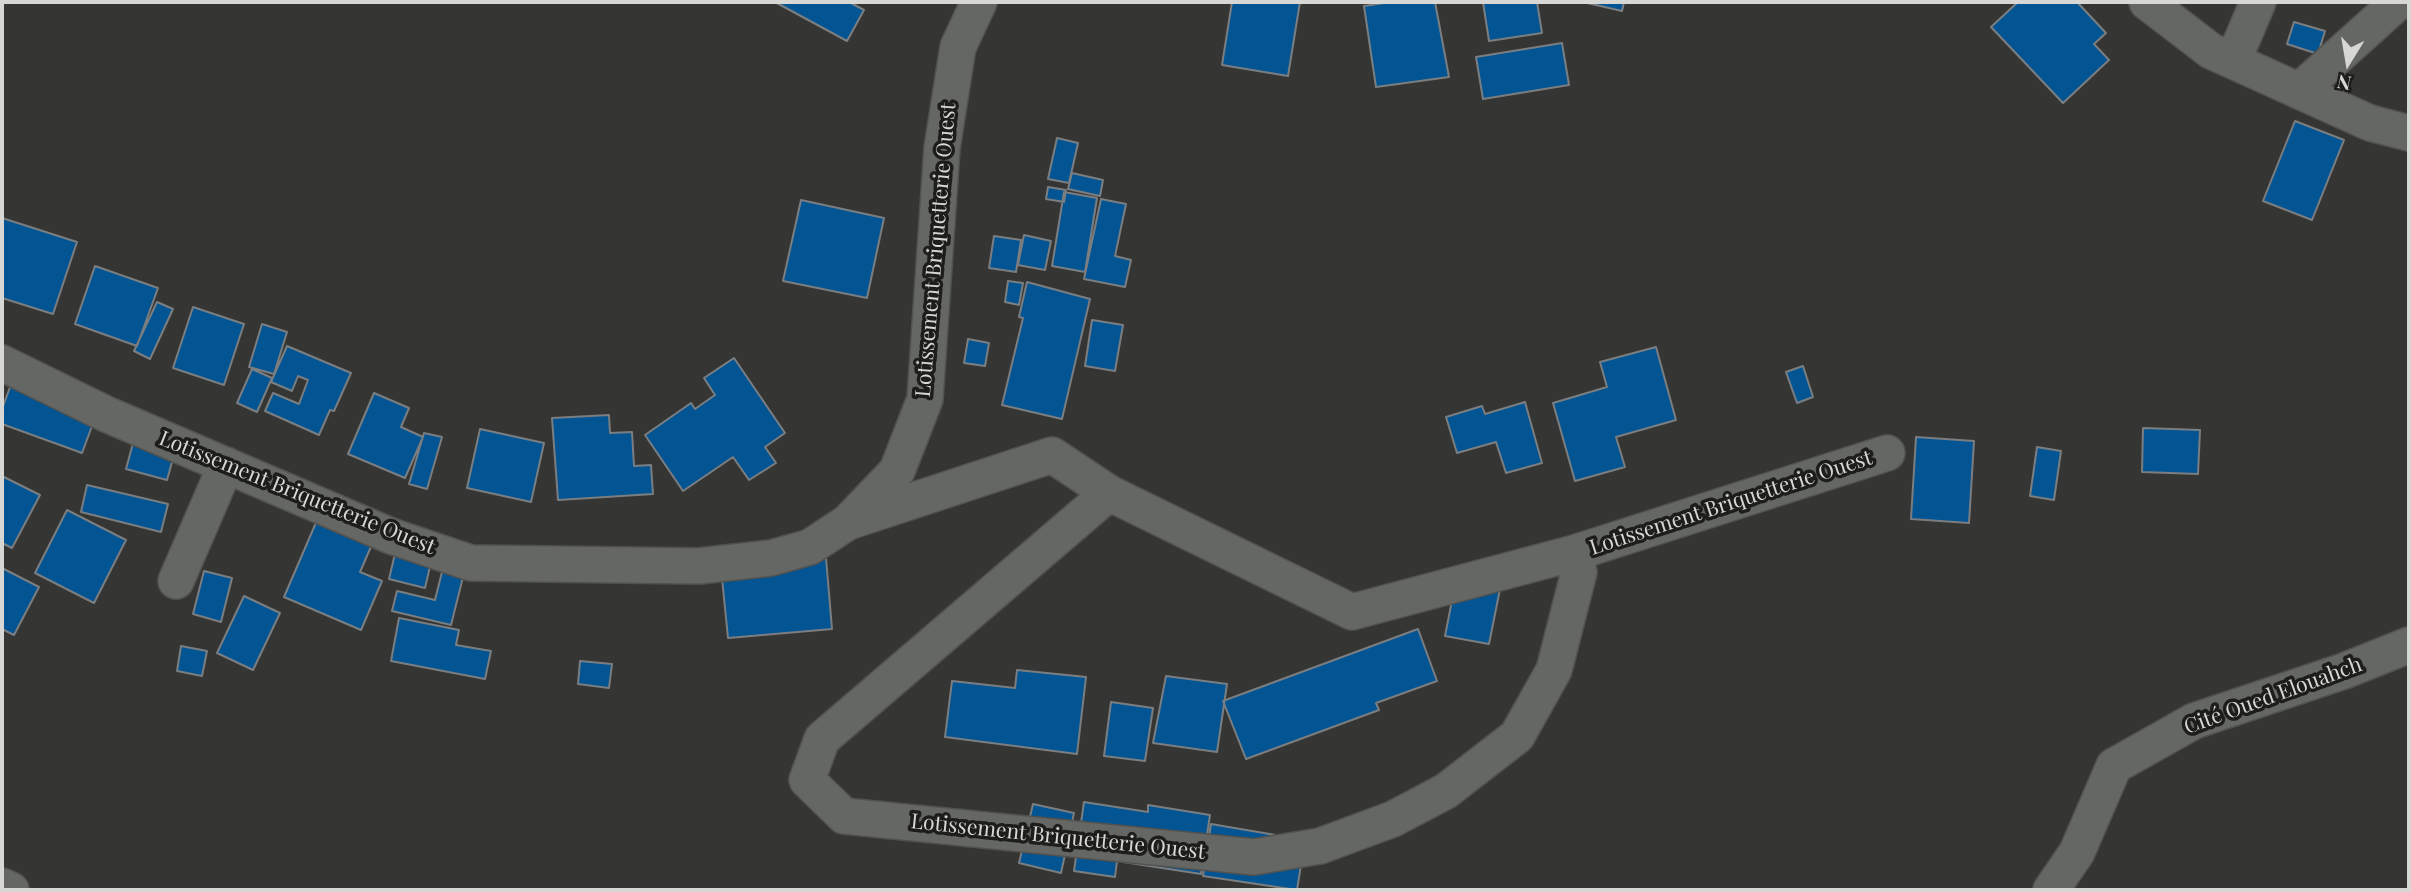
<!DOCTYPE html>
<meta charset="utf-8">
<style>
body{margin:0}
#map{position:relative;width:2411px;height:892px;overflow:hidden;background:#353634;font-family:"Playfair Display",serif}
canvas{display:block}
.frame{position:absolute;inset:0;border:4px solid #d7d8d6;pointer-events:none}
.north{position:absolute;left:2313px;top:28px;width:70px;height:70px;-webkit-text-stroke:5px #1d1e1c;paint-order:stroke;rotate:191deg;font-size:19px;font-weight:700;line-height:28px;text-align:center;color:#d7d8d6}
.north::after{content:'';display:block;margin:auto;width:24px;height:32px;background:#d7d8d6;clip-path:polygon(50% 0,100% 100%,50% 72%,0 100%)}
</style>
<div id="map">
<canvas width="2411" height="892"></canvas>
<div class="frame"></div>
<div class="north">N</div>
</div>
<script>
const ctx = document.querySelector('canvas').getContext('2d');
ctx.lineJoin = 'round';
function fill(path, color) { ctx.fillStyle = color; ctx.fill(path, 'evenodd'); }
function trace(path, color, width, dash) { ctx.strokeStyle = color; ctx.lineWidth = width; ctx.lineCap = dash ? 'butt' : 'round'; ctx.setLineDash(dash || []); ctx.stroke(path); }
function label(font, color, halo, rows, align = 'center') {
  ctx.font = font + ' "Playfair Display",serif'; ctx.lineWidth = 7; ctx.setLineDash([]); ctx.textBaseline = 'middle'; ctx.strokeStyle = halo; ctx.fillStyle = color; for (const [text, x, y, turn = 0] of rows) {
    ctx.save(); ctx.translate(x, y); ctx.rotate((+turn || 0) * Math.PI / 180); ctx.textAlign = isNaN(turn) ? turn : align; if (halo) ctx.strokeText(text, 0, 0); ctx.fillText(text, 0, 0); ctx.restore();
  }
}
const building = new Path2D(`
 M775 2H849L864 10 847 41Z
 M1232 2H1300L1288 76 1222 65Z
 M1391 2H1435L1449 77 1376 87 1364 6Z
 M1483 2H1537L1542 33 1489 41Z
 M1583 2H1624L1622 11Z
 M2018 2H2077L2106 33 2094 44 2109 60 2063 103 1991 27Z
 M2294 22 2325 31 2318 54 2287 44Z
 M1562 43 1569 85 1483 99 1476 57Z
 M2295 121 2344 140 2312 220 2263 201Z
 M1057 138 1078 143 1069 183 1048 179Z
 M1072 173 1103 180 1100 196 1068 189Z
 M1048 187 1066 190 1064 202 1046 199Z
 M1064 192 1097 198 1085 272 1052 266Z
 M1101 199 1126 204 1115 256 1131 260 1125 287 1084 279Z
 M801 200 884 218 867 298 783 281Z
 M2 218 77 242 53 314 2 298Z
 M1024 235 1051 241 1045 270 1018 265Z
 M994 236 1021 240 1016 272 989 268Z
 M95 266 158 288 137 346 75 324Z
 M1008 281 1023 283 1019 305 1005 302Z
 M1027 282 1090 299 1062 419 1002 405 1023 318 1019 317Z
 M157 302 173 309 150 359 134 351Z
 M193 307 244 324 224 385 173 368Z
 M1092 320 1123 325 1115 371 1085 366Z
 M262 324 287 332 274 374 249 367Z
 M968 339 989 343 985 366 964 363Z
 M287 346 351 373 334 411 330 410 319 435 265 411 273 393 299 404 308 380 298 376 292 391 271 382Z
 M1656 347 1676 420 1616 437 1625 467 1575 481 1553 403 1607 387 1600 362Z
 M734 358 785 433 765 447 776 463 749 480 733 457 683 491 645 435 691 403 695 409 715 395 704 378Z
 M1803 366 1813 397 1797 403 1786 372Z
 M252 369 272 378 257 412 237 403Z
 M13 379 98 410 82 453 2 424V409Z
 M374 393 409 408 401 427 423 437 405 478 348 454Z
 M1525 402 1542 463 1506 473 1496 442 1457 453 1446 417 1482 406 1485 414Z
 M609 415 610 433 632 432 634 466 651 465 653 494 558 500 552 418Z
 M2143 428 2200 430 2198 474 2142 472Z
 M480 429 544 443 531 502 467 488Z
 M136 432 177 444 167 480 126 469Z
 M424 433 442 437 427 489 409 484Z
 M1916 437 1974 441 1969 523 1911 519Z
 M2037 447 2061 451 2054 500 2030 496Z
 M2 476 40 495 12 548 2 543Z
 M87 485 168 504 161 532 81 512Z
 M67 510 126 540 94 603 35 573Z
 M321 511 376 535 360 572 382 581 361 630 284 597Z
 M399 537 435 545 425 588 389 579Z
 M446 556 467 561 451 625 392 611 397 591 435 600Z
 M826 558 832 629 728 638 721 568Z
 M2 568 39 587 14 635 2 629Z
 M204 571 232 578 221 622 193 614Z
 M1456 580 1500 589 1489 644 1445 636Z
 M244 596 280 613 253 670 217 653Z
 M399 618 459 630 456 645 491 651 485 679 391 661Z
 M1418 629 1437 681 1376 703 1379 710 1246 759 1223 701Z
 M181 646 207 651 202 676 177 671Z
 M580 661 612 664 609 688 578 684Z
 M1017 670 1086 677 1077 754 945 737 952 681 1015 688Z
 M1166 676 1227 684 1217 752 1153 743Z
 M1111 702 1153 708 1145 761 1104 756Z
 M1084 802 1148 812V805L1210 815 1201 874 1117 861 1115 877 1074 871Z
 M1033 804 1074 813 1061 873 1019 863Z
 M1211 824 1305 840 1297 890 1203 876Z`);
const street = new Path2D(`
 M2147 2 2211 51 2370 123 2409 133
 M2233 61 2258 2
 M2299 91 2398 2
 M2 363 106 414 391 536 471 563 699 566 771 558 810 547 848 522 897 471 925 399 942 148 958 47 979 2
 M848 522 1052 455 1109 493 822 739 807 780 844 816 1254 857 1320 846 1393 819 1446 791 1517 736 1554 670 1579 572 1574 553 1352 612 1109 493
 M1574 553 1887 453
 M176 581 226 465
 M2 886 11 890
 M2051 890 2077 852 2114 766 2194 721 2344 671 2409 645`);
const streetNames = [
 ["Lotissement Briquetterie Ouest",936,250,-85],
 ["Lotissement Briquetterie Ouest",297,493,22],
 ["Lotissement Briquetterie Ouest",1731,503,-18],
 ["Cité Oued Elouahch",2273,696,-20],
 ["Lotissement Briquetterie Ouest",1058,837,6]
];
fill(building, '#025493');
trace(building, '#7b7e80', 2);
trace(street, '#51524f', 38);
trace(street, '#656764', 35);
label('21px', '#d7d8d6', '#1d1e1c', streetNames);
</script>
